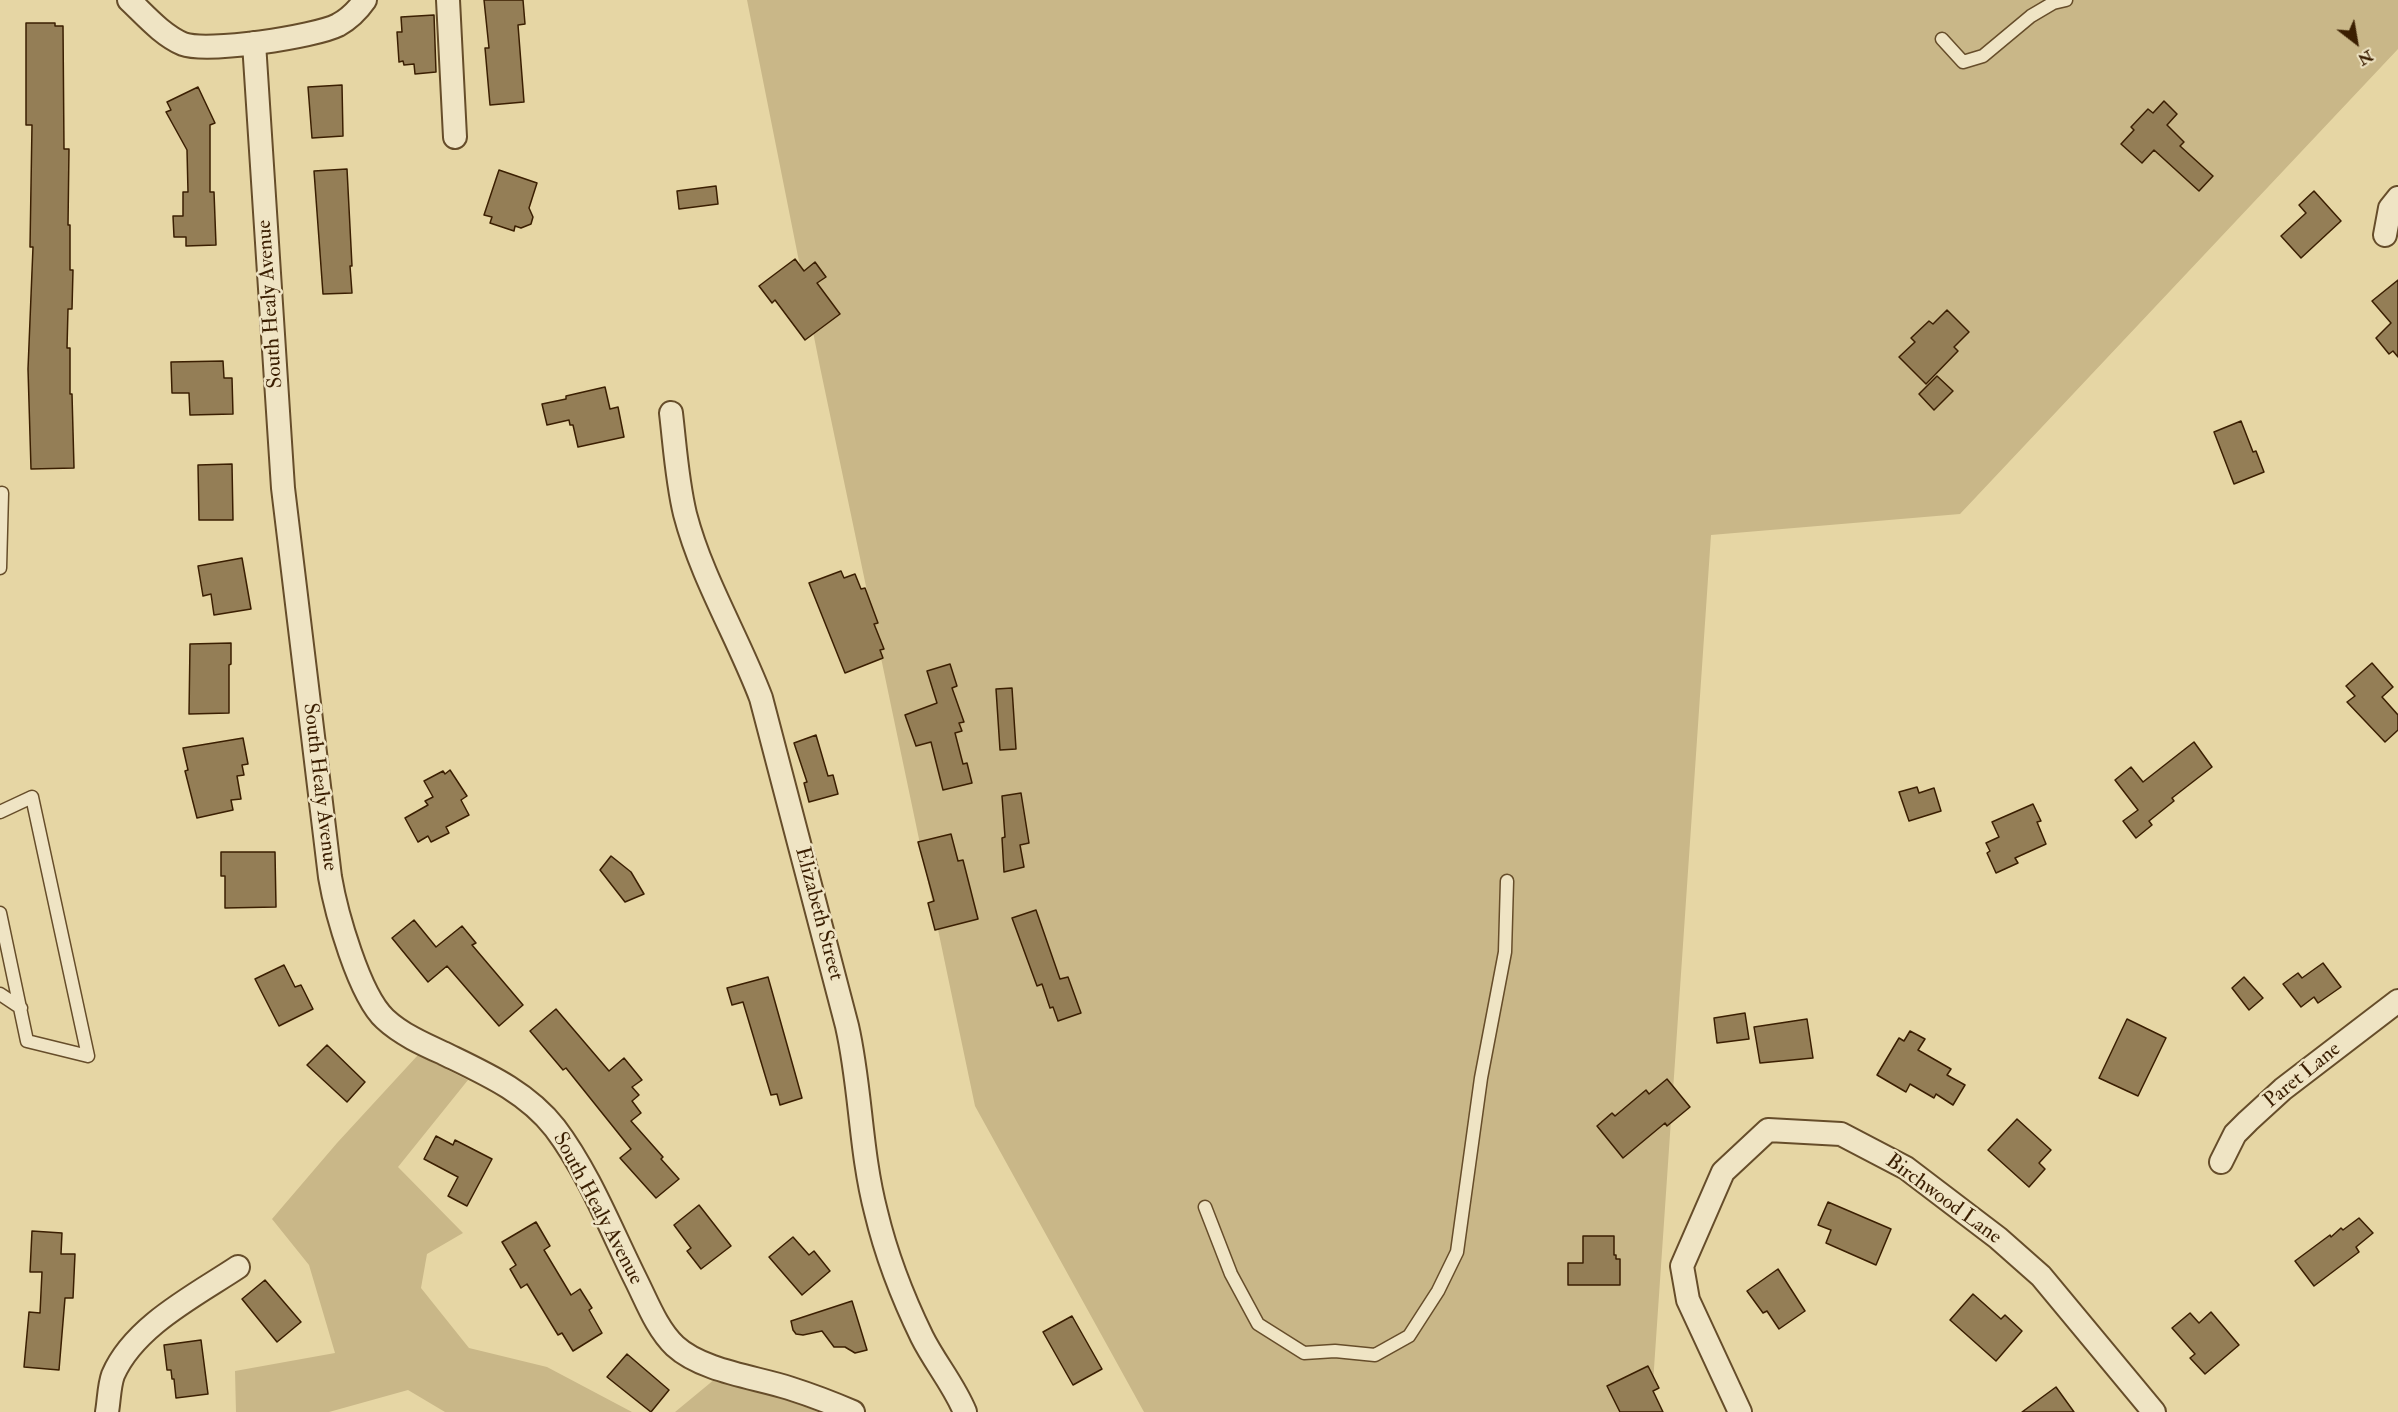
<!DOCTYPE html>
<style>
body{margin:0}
#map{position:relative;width:2398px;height:1412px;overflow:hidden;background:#e6d6a4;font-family:"IM FELL Double Pica",serif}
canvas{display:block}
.north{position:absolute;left:2326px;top:12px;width:60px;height:60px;-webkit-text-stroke:4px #efe4c4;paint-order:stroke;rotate:149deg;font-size:16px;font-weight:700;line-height:24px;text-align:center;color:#3b1f02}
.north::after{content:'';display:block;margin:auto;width:21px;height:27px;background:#3b1f02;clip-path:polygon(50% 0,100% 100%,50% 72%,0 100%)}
</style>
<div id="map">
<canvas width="2398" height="1412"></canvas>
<div class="north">N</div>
</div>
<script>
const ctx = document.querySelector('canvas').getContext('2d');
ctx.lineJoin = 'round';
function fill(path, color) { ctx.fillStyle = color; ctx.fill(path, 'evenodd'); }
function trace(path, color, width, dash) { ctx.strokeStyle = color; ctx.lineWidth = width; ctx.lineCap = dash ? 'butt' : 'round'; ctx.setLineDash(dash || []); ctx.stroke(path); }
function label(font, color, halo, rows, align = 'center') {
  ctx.font = font + ' "IM FELL Double Pica",serif'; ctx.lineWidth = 5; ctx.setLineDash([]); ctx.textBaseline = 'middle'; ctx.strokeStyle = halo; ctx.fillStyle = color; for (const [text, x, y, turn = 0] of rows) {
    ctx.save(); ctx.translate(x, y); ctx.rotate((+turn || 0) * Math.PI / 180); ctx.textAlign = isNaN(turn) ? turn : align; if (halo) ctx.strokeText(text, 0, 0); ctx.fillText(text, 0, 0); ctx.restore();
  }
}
const green = new Path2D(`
 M747 0H2398V49L1960 514 1711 535 1651 1412H1144L975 1106 820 367Z
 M418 1055 468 1080 398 1167 463 1233 427 1254 421 1288 469 1348 547 1367 632 1412H445L408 1390 329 1412H236L235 1371 335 1353 309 1265 272 1219 337 1143Z
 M715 1379 769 1391 818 1412H675Z`);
const building = new Path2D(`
 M484 0H523L525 24 518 25 524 102 490 105 485 48H489Z
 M434 15 436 72 415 74 414 64 404 65 403 61 399 62 397 32H402L401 17Z
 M26 23H55V26H63L64 149H69L68 225H70V270H73L72 309H68L67 348H70V394H72L74 468 31 469 28 369 33 247H30L32 125H26Z
 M342 85 343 136 312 138 308 87Z
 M198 87 215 123 210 125V192H214L216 245 186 246V237H174L173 216H183V192H188L187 150 166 112 171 110 167 102Z
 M2164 101 2177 114 2167 125 2184 142 2180 146 2213 176 2199 191 2154 150 2142 163 2121 144 2134 130 2131 127 2148 109 2153 113Z
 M347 169 352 266H350L352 293 323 294 314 171Z
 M499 170 537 183 529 208 533 217 531 224 521 228 515 226 514 231 490 223 492 217 484 215Z
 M716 186 718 204 679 209 677 191Z
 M2314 191 2341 221 2301 258 2281 236 2306 213 2299 205Z
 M795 259 804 271 815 262 826 277 817 283 840 314 805 340 775 300 772 303 759 286Z
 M2398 280V357L2393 351 2389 354 2376 338 2391 323 2372 301Z
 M1947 310 1969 332 1954 347 1958 351 1926 384 1899 357 1915 342 1911 338 1929 321 1933 324Z
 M223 361 224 378H232L233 414 190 415 189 393H172L171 362Z
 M1937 376 1953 391 1934 410 1919 394Z
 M605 387 610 409 618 407 624 437 578 447 573 425H570L569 420 547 425 542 404 566 399V396Z
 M2241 421 2253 452 2256 451 2264 472 2234 484 2214 432Z
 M232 464 233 520H199L198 465Z
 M242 558 251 609 214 615 211 594 203 596 198 566Z
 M841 571 844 578 855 574 861 589 865 588 878 623 874 624 884 649 880 650 883 658 845 673 809 583Z
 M231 643V664L229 665V713L189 714 190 644Z
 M2372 663 2393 687 2382 697 2398 715V730L2385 742 2347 702 2355 696 2346 686Z
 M950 664 957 686 952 688 964 722 959 723 962 731 955 733 963 764 967 763 972 783 943 790 931 742 916 746 905 715 937 703 927 671Z
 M1012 688 1016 749 1000 750 996 689Z
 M816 735 828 776 833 775 838 794 809 802 804 783 807 782 794 743Z
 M243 738 248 764 242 765 244 775 237 776 241 799 231 800 233 810 197 818 185 771 188 770 183 748Z
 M2194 742 2212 767 2172 798 2174 801 2149 821 2152 825 2136 838 2123 821 2138 810 2115 780 2131 767 2143 782Z
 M450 770 467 796 461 800 469 815 446 827 449 833 431 842 428 836 418 842 405 818 428 805 425 801 433 797 424 781 443 771 445 774Z
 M1917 787 1919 793 1934 788 1941 811 1909 821 1899 792Z
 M1021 793 1029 843 1020 845 1024 867 1004 872 1002 838 1005 837 1002 796Z
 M2033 804 2041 821 2037 822 2046 844 2015 858 2018 863 1996 873 1987 853 1990 851 1986 843 1999 837 1992 822Z
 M951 834 958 861 963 860 978 919 935 930 928 903 934 901 918 842Z
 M221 852H275L276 907 225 908V876H221Z
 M611 856 631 872 644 894 625 902 600 870Z
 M1036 910 1060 979 1068 977 1081 1013 1058 1021 1053 1007 1050 1008 1042 984 1037 986 1012 918Z
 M414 920 436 947 462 926 476 943 472 945 523 1005 499 1026 447 966 428 982 392 938Z
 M2323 963 2341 987 2318 1003 2314 997 2301 1007 2283 984 2298 973 2302 978Z
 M284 965 295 987 301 985 313 1009 279 1026 255 979Z
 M768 977 802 1098 780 1105 777 1094 771 1095 743 1002 732 1005 727 988Z
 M2244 977 2263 998 2249 1010 2232 988Z
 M556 1009 609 1071 624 1058 642 1080 632 1087 639 1095 632 1101 641 1113 631 1121 663 1157 661 1159 679 1179 656 1198 620 1158 631 1149 566 1068 563 1070 530 1031Z
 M1745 1013 1749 1039 1717 1043 1714 1018Z
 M1807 1019 1813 1058 1760 1063 1754 1027Z
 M2127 1019 2166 1038 2138 1096 2099 1078Z
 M1910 1031 1925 1039 1918 1050 1951 1069 1947 1075 1965 1085 1953 1105 1936 1094 1934 1098 1910 1084 1906 1092 1877 1075 1899 1038 1904 1041Z
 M327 1045 365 1082 347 1102 307 1065Z
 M1667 1079 1690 1107 1667 1126 1665 1123 1623 1158 1597 1126 1612 1113 1615 1116 1646 1090 1649 1094Z
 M2017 1119 2051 1150 2039 1163 2045 1169 2029 1187 1988 1150Z
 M436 1136 453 1145 455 1140 492 1159 467 1206 448 1196 458 1177 424 1159Z
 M1828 1202 1891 1229 1876 1265 1826 1243 1831 1230 1818 1225Z
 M699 1205 731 1246 701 1269 687 1251 691 1248 674 1225Z
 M2359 1218 2373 1233 2356 1247 2359 1252 2314 1286 2295 1261 2330 1235 2331 1237 2341 1228 2343 1230Z
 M536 1222 550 1246 544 1250 571 1295 580 1289 592 1308 589 1310 602 1333 573 1351 562 1333 558 1335 527 1284 521 1288 510 1269 516 1265 502 1242Z
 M32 1231 62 1233 61 1254H75L73 1298H65L59 1370 24 1367 29 1312 40 1313 42 1272H30Z
 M1583 1236H1614V1255H1616V1259H1620V1285H1568V1263H1583Z
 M793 1237 809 1255 814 1251 830 1271 802 1295 769 1257Z
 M1778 1269 1805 1311 1779 1329 1767 1311 1763 1313 1747 1291Z
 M265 1280 301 1322 277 1342 242 1299Z
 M1973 1294 2001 1319 2005 1315 2022 1331 1996 1361 1950 1320Z
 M852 1301 867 1350 855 1353 845 1347H834L822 1331 803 1335 796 1334 793 1330 791 1321Z
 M2211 1312 2239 1345 2205 1374 2190 1358 2195 1354 2172 1328 2190 1313 2199 1323Z
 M1072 1316 1102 1369 1073 1385 1043 1332Z
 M201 1340 208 1394 176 1398 174 1379H172L171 1370H167L164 1345Z
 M627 1354 669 1390 651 1412 607 1377Z
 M1648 1366 1659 1388 1653 1391 1663 1412H1620L1607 1386Z
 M2056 1387 2074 1412H2022Z`);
const lane = new Path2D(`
 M1942 39 1963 62 1983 56 2031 16 2053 3 2066 0
 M0 568 2 493
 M0 812 32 797 88 1056 27 1041 0 913
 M0 994 21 1008
 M1205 1207 1231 1274 1258 1324 1304 1353 1335 1351 1375 1355 1409 1336 1438 1291 1457 1252 1481 1078 1505 952 1507 881`);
const street = new Path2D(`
 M129 0C145 15 162 35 183 44 207 53 314 37 338 25 349 19 358 10 365 0
 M448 0 455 137
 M254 43 283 488 330 877C336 912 359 995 385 1019 401 1034 423 1044 443 1053 484 1073 526 1091 555 1128 589 1173 611 1230 636 1280 647 1302 657 1329 675 1346 702 1371 755 1377 789 1388 811 1395 832 1403 853 1412
 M2385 235 2390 208 2398 198
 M671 413C675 447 677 481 685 514 702 579 738 637 761 698L847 1026C861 1087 860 1151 876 1212 886 1254 903 1298 922 1337 935 1363 954 1385 965 1412
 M2221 1162 2235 1134 2248 1121 2283 1089 2398 1001
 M107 1412C109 1401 109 1386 113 1375 134 1326 196 1295 238 1267
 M1740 1412 1688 1300 1682 1266 1723 1172 1768 1130 1841 1134 1906 1168 1998 1238 2041 1276 2154 1412`);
const streetNames = [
 ["South Healy Avenue",271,304,-94],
 ["South Healy Avenue",319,787,83],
 ["Elizabeth Street",818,914,75],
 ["Paret Lane",2303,1076,-39],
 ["Birchwood Lane",1943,1200,36],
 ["South Healy Avenue",597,1209,62]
];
fill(green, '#c9b788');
fill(building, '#947e56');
trace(building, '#3b1f02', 1.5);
trace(lane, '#664d2a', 15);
trace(street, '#664d2a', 26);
trace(lane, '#efe4c4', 12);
trace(street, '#efe4c4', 22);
label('21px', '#3b1f02', '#efe4c4', streetNames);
</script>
